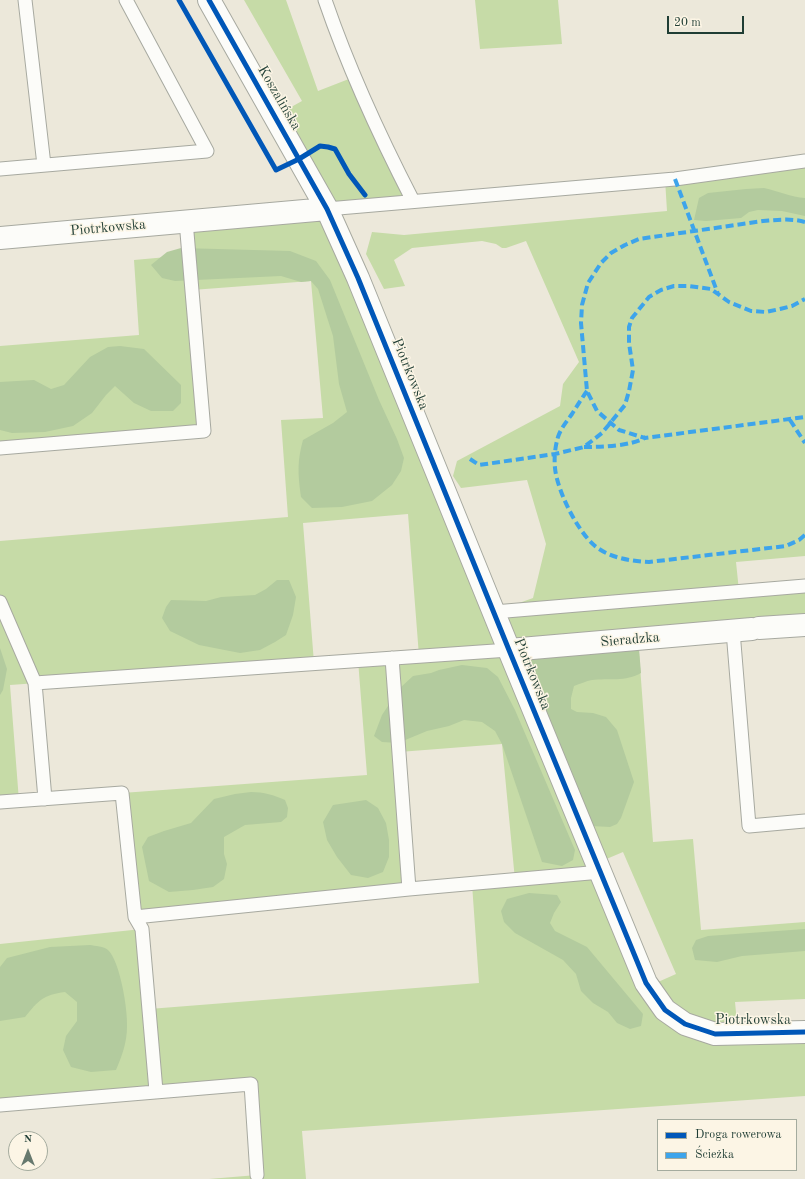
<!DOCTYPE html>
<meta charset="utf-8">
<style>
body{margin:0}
#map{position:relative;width:805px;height:1179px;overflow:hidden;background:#ece8da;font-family:"Old Standard TT",serif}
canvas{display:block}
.legend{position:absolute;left:657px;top:1119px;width:140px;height:52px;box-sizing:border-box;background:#fcf5e5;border:1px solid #a4ab9e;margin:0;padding:5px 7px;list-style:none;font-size:12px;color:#1f3d34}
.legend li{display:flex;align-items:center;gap:8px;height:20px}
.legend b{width:20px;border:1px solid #a4ab9e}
.north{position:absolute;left:8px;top:1131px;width:40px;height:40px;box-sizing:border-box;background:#fcf5e5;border:1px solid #a4ab9e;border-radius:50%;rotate:0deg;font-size:11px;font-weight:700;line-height:16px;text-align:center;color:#1f3d34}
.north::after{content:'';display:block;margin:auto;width:14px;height:18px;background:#67796e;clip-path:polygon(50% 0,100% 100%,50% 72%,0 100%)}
.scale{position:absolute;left:667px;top:16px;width:77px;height:18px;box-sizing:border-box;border:2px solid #1f3d34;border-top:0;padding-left:5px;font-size:12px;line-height:14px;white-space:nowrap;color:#1f3d34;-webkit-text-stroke:3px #fcf5e5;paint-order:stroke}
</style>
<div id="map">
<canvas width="805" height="1179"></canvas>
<ul class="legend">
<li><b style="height:5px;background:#0057b8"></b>Droga rowerowa</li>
<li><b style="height:5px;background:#3da4eb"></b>Ścieżka</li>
</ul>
<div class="north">N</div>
<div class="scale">20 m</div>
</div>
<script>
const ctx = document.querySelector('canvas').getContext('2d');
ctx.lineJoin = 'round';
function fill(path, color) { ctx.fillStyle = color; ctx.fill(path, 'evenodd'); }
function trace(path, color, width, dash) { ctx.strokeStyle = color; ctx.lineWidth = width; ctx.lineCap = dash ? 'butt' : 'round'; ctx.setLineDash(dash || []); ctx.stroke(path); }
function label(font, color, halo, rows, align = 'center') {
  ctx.font = font + ' "Old Standard TT",serif'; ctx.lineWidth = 3; ctx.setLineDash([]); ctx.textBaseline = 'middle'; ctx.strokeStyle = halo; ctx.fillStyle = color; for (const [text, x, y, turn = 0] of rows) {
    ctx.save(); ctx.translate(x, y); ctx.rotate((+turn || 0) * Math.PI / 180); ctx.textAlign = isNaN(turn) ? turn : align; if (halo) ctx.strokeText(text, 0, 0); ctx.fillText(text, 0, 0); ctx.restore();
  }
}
const green = new Path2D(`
 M244 0H286L318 91 354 77 413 201 328 209 494 612 533 598 546 544 527 480 461 488 453 476 457 461 560 406 563 384 579 362 526 241 506 248H502L496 244 482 241 412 248 394 260 405 286 384 289 366 254 372 232 404 235 667 211 665 179 805 161V556L736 562 739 591 805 586V625L638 639 653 842 693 839 701 930 805 922V999L735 1002 738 1033 805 1032V1096L302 1131 306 1179H209L257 1175 251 1084 0 1105V944L142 929 149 1009 479 983 472 884 515 880 502 744 399 752 409 889 135 917 122 793 367 775 358 660 419 656 408 514 303 523 314 663 10 685 19 801 0 802V541L288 517 281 420 323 418 311 281 192 290 204 431 0 448V346L139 335 134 260 189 255 186 221 327 209 275 116 302 101ZM623 852 676 974 649 986 597 863Z
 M475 0H558L562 44 480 49Z`);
const forest = new Path2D(`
 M764 188C778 191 791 197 805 198V216L782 211 758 210 749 212 741 218 706 221 694 220 699 198 708 193 746 189Z
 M181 248 290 251 316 261 330 280 379 400 397 439 404 458 401 471 392 485 372 501 342 507 312 508 301 497C298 474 297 462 303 440L333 423 347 412 339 384 333 336 318 289 311 281 301 282 281 276 175 281 162 278 151 265 167 252Z
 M120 346 144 349 181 385V403L173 411H151L134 403 115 386 106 395 92 413 73 426 45 432 12 433 0 430V382L34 380 51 389 64 385 90 357 108 347Z
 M277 580H289L296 597 293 615 286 635 275 642 260 650 240 653 199 645 170 631 162 618 166 607 171 600 206 601 221 597 255 595 266 589Z
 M0 648 7 669 3 690 0 695Z
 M639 649 641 673C626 682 608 678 592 680 586 681 580 684 574 686L571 698V709L577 712 593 713 606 717 617 730 634 782 621 818 617 824 610 827 591 826 526 669 531 659 543 656Z
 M462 665 487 668 498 677 515 710 575 850 573 860 562 866 542 862 502 744 495 731 482 722 464 720 449 726 427 731 398 743 382 742 374 736 382 715 400 688 413 676 431 673 439 670Z
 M251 792C264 792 274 795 285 800L288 808 287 817 281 822 245 825 224 837V854L227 864 224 879 213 887 193 890 169 892 149 881 142 847 148 837 164 831 191 823 214 799 235 794Z
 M366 800 378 808 386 823 389 840V857L383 872 368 878 351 875 337 857 327 840 323 822 333 805Z
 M529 893 557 895 561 902 554 913 550 923 555 931 587 947 643 1014 641 1026 630 1029 617 1023 608 1012 593 1003 581 991 576 974 563 960 515 933 504 922 501 911 507 899Z
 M805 929V951L742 956 717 962 695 960 692 948 696 940 708 936Z
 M90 945C95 946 104 946 108 950 120 961 128 1010 127 1027 127 1042 122 1056 116 1070L91 1072 71 1067 63 1050 66 1036 77 1021V1002L65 992C43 995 39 1000 25 1017L0 1021V967L7 958 50 947Z`);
const service = new Path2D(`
 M25 0 44 165
 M325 0C349 70 379 135 413 201
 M0 169 207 151 126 0
 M327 209 675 179 805 161
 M0 448 204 431 186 221
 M0 602 35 683 45 799
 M494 612 805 586
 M733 631 749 826 805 821
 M392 658 409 889
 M35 683 509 650
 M0 802 122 793 135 917 142 929 156 1091
 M135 917 409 889 601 872
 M0 1105 251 1084 257 1175`);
const minor = new Path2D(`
 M209 0 327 209 358 278 509 650 646 983 665 1010 685 1024 715 1034 805 1032
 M0 238 327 209
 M759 628 805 625
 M509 650 752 629`);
const quiet = new Path2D(`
 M675 179 718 294
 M805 222C791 218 777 220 763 221L639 239 625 245 611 253 601 263 588 283 582 305 581 323 587 391 597 411 619 430 645 438 805 417
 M587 391C582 398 577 406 572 414 567 421 561 428 558 437 555 447 554 458 555 468 557 490 577 531 595 546 610 558 630 561 649 562L786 546 799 540 805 535
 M790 420 805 443
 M584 447C601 447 633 446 646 437
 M470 459 479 465 555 454 584 447 602 433 625 405 629 391 633 370 629 343V327L632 318 649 297 661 290 674 286H688L711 289 729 302 751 311 766 312 780 309 792 306 805 299`);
const cycleway = new Path2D(`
 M179 0 276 170 299 159 320 146 328 147 335 149 349 174 365 195
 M209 0 327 209 358 278 509 650 646 983 665 1010 685 1024 715 1034 805 1032`);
const streetNames = [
 ["Koszalińska",279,98,60],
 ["Piotrkowska",108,228,-5],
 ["Piotrkowska",410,374,68],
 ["Sieradzka",630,640,-5],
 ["Piotrkowska",532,674,68],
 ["Piotrkowska",753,1020]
];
fill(green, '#c6dba7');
fill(forest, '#b3cb9e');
trace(service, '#a7a9a0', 15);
trace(minor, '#a7a9a0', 24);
trace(service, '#fcfcf9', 13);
trace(minor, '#fcfcf9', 22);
trace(quiet, '#3da4eb', 4, [8, 4]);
trace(cycleway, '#0057b8', 5);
label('14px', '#1f3d34', '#fcf5e5', streetNames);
</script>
